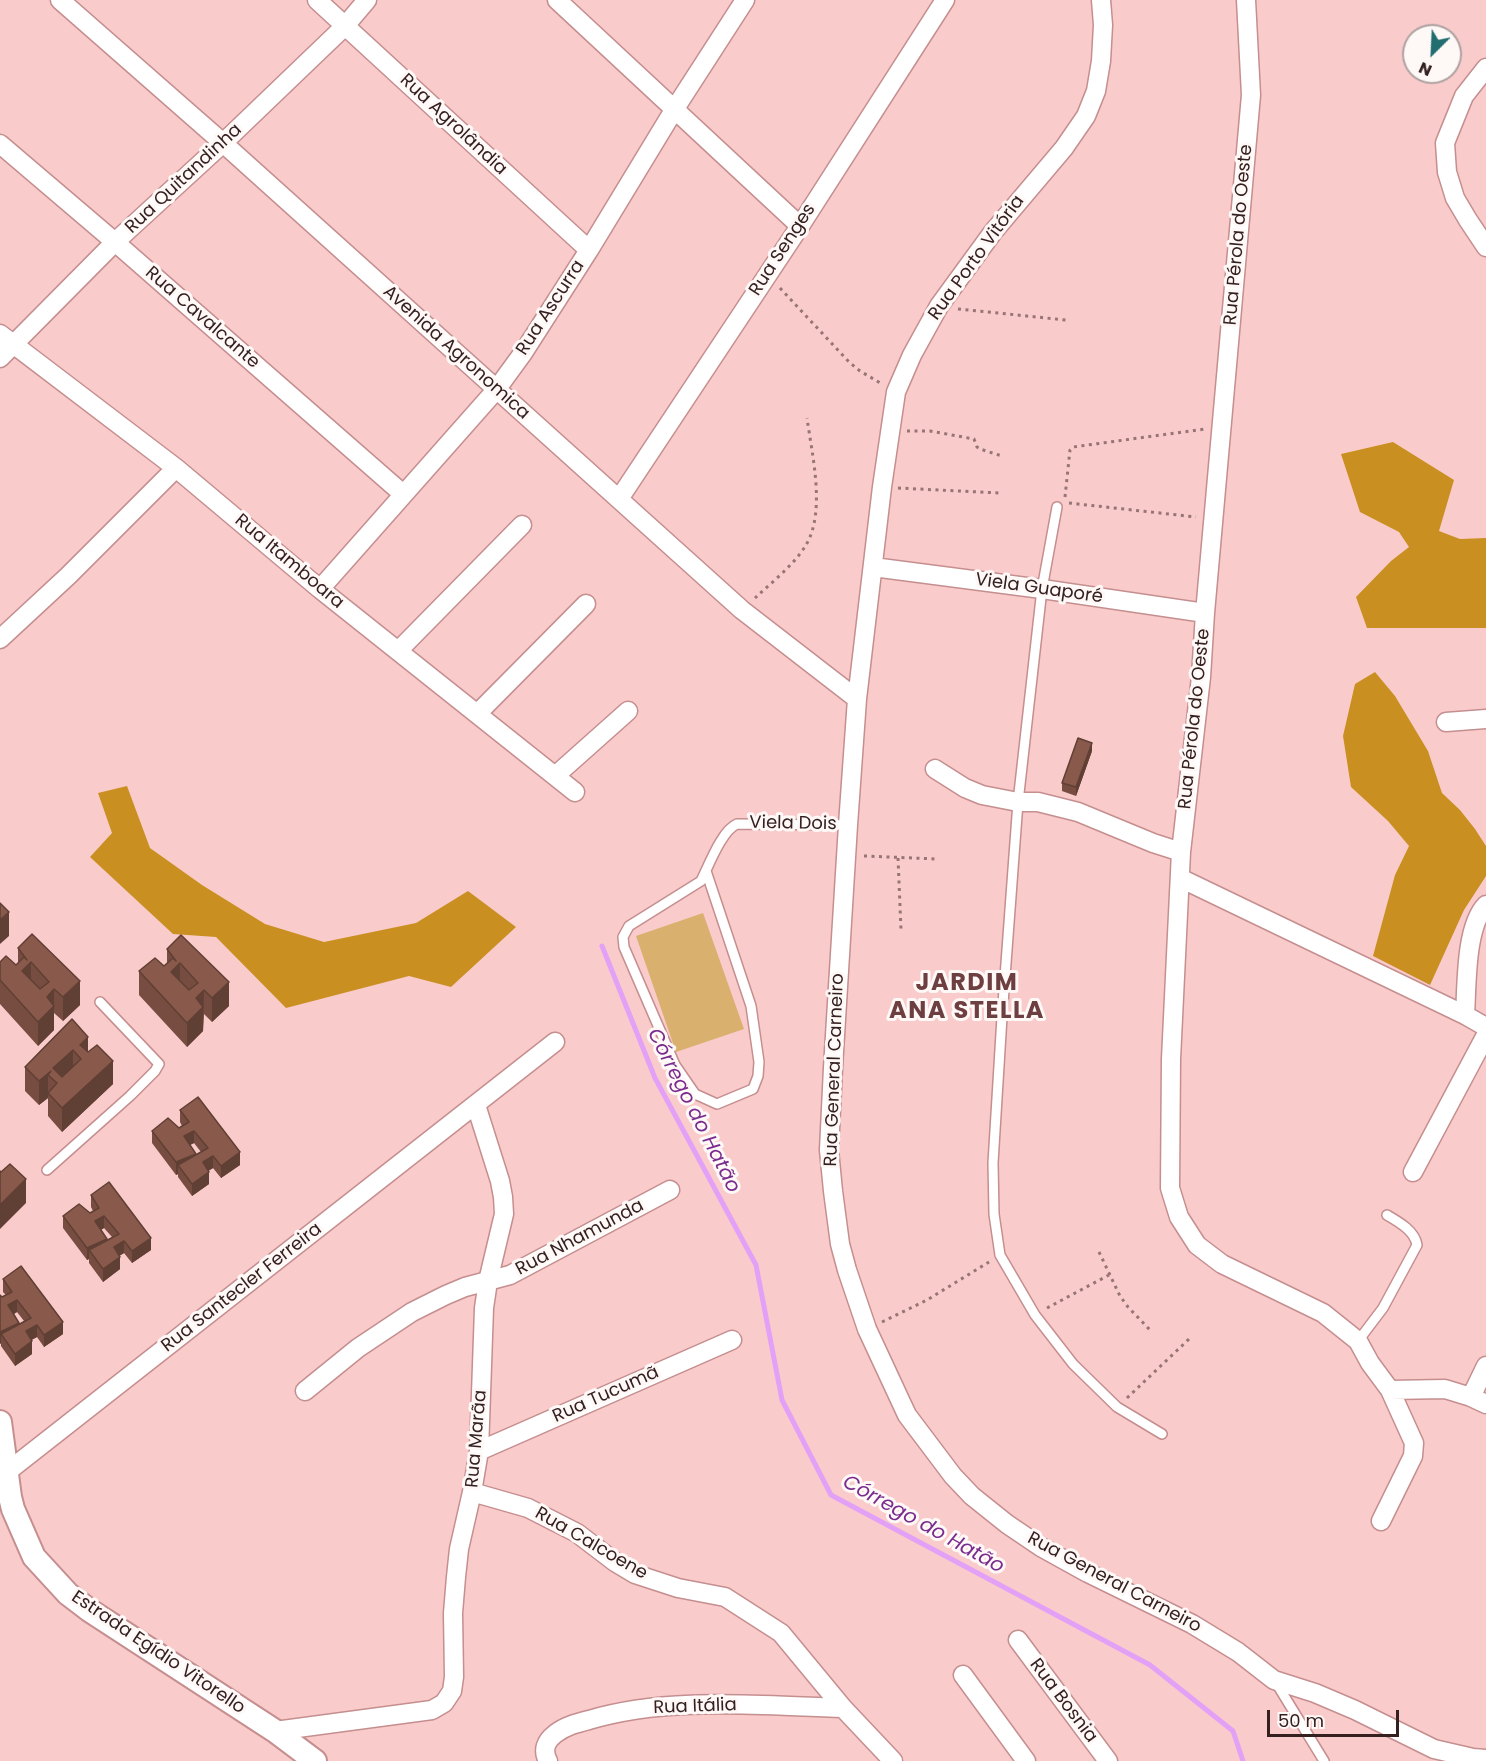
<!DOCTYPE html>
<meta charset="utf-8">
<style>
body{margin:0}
#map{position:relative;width:1486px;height:1761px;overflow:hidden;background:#facbcb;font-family:Poppins,sans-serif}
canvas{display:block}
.north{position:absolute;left:1402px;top:24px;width:60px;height:60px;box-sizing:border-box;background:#fef8f7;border:2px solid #aea2a1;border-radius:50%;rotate:204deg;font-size:16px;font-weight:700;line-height:24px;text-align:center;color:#352020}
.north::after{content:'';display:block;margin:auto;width:21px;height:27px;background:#216d6f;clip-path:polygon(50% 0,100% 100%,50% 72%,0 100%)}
.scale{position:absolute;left:1267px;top:1710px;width:132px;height:27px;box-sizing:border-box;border:3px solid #352020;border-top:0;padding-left:8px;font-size:18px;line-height:21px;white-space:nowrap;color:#352020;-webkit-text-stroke:4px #fef8f7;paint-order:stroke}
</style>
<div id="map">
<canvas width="1486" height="1761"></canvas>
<div class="north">N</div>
<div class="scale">50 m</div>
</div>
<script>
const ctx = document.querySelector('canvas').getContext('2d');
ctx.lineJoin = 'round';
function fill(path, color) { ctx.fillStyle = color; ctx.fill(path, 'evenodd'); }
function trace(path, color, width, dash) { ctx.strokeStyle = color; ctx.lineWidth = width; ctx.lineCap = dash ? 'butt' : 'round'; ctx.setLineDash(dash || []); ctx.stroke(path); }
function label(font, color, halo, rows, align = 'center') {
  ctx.font = font + ' Poppins,sans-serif'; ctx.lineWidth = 6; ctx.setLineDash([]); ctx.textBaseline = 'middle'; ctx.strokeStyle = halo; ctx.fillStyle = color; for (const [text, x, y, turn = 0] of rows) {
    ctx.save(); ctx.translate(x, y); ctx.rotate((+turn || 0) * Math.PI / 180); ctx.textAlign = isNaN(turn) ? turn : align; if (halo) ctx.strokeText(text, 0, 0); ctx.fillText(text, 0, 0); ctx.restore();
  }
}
const green = new Path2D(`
 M703 913 744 1029 676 1052 636 936Z`);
const forest = new Path2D(`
 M1393 442 1454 480 1439 531 1460 539 1486 538V628H1367L1356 597 1391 561 1409 547 1399 532 1360 512 1341 454Z
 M1375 672 1395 696 1428 751 1442 793 1460 810 1475 829 1486 846V876L1464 910 1430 985 1373 956 1395 875 1409 846 1388 821 1351 787 1343 736 1355 684Z
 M127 786 150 848 202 885 265 924 324 942 416 923 468 891 516 927 451 987 409 976 286 1008 216 937 173 934 90 857 112 833 98 793Z`);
const stream = new Path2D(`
 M602 946 655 1078 756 1265 782 1400 831 1495 1150 1665 1233 1731 1243 1761`);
const path = new Path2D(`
 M780 288 849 362 860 371 882 384
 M958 309 1066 320
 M907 431H930L974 439 977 447 980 449 1002 456
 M898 488 999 493
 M1065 497 1070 450 1073 447 1205 429
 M1069 503 1196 517
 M755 598C772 582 793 566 806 545 826 511 812 455 807 418
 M864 856 937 859
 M898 858 901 930
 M1099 1252 1120 1296 1128 1307 1150 1330
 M1047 1308 1109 1275
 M882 1322 927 1300 989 1262
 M1127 1398 1189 1339`);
const service = new Path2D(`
 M1057 507 1042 589 1018 802 1002 1017 993 1163 994 1214 1000 1255 1035 1315 1073 1364 1117 1407 1162 1434
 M706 871 751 1006 759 1062 758 1076 753 1089 717 1104 695 1094 675 1065 624 947 623 937 629 926 701 881C709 865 722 830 737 824L848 825
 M47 1170 130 1096 155 1071 159 1064 100 1002
 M1358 1341 1383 1308 1417 1245C1415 1231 1399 1222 1387 1215
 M1275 1681 1324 1761`);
const minor = new Path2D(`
 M60 0 223 143 742 610 857 699
 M317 0 589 250
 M557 0 800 226
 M1101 0 1103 25 1101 61 1096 91 1086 116 1064 148 993 232 939 306 912 355 896 392 882 487 857 699 848 825 833 1068 829 1150 833 1191 840 1244 847 1270 867 1329 907 1415 953 1476 972 1496 1007 1524 1041 1547 1088 1573 1192 1624 1238 1652 1274 1680 1315 1693 1355 1710 1434 1749 1473 1758 1486 1759
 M1246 0 1251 95 1205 613 1201 677 1181 852 1171 1059 1170 1188 1179 1217 1197 1245 1222 1264 1323 1313 1358 1341 1370 1363 1390 1390 1414 1443 1413 1456 1381 1521
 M1486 68 1464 96 1445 143 1447 172 1455 198 1468 220 1486 247
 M0 144 115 242 403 494
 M0 334 176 468 320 589 575 792
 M0 358 115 242 223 143 345 26 367 0
 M619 499 800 226 945 0
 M873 567 1042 589 1205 613
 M320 589 496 390 523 353 589 250 674 110 745 0
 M0 639 68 576 176 468
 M398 651 522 525
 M477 714 586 604
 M1446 722 1486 719
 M935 769 965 788 982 795 1018 802H1038L1078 812 1153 843 1181 852
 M555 776 628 711
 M1180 878 1465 1015 1486 1027
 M1465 1015C1467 985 1465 927 1486 905
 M1413 1172 1486 1035
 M1390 1390 1445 1389 1471 1397 1486 1404
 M305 1391 358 1348 412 1312 446 1295 465 1287 510 1275 670 1190
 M1471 1397 1486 1366
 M479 1451 732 1340
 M7 1472 555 1042
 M472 1492 528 1508 577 1533 615 1562 635 1574 678 1588 725 1597 781 1633 843 1708 893 1761
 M1018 1640 1108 1761
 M963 1675 1026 1761
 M275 1731 432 1710 444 1703 452 1691 454 1677 453 1613 456 1577 459 1549 472 1492 479 1451 484 1308 488 1281 504 1214 503 1197 500 1181 476 1105
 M548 1761C542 1750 546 1741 555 1734 565 1726 577 1723 589 1720 669 1696 760 1706 843 1708`);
const tertiary = new Path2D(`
 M0 1422 10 1497 13 1509 34 1557 68 1594 89 1610 275 1731 315 1761`);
const wall = new Path2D(`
 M1092 751 1076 796 1062 791V783Z
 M18 948 80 1005 63 1021 54 1013V1030L38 1046 0 1004V962L16 965 18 963Z
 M167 949 229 1006 212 1022 204 1014 203 1031 187 1047 139 995V971L164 966 167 964Z
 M72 1019 88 1052 113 1084 62 1132 48 1116V1098L39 1105 25 1091V1067Z
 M180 1110 240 1165 221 1178 213 1168 208 1171 209 1184 192 1196 178 1177V1174L176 1175 152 1143V1131L179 1128 182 1126 180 1122ZM194 1143 201 1152 196 1155 190 1145Z
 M91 1195 151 1250 132 1263 124 1253 119 1256 120 1269 103 1282 89 1263V1259L87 1260 63 1228V1216L90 1213 93 1211 91 1207ZM104 1228 112 1237 107 1240 101 1230Z
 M3 1279 63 1334 44 1347 37 1337 31 1340 32 1354 15 1366 1 1346V1343L0 1344 2 1297 6 1295 3 1292ZM17 1312 24 1321 19 1324 14 1314Z`);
const shadedWall = new Path2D(`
 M1092 743V751L1076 796V787Z
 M9 912V936L0 944V920Z
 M31 962V986L22 971Z
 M180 963V987L171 972Z
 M80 981V1005L63 1021V997Z
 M229 982V1006L212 1022V998Z
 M54 989V1030L38 1046V1022L47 997Z
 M204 990 203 1031 187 1047V1023L196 998Z
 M88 1037V1060L80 1045Z
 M73 1050V1074L57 1083 53 1068Z
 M113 1061V1084L62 1132V1108Z
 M51 1071 48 1075V1098L39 1105V1081Z
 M194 1131V1143L184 1148V1136Z
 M240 1152V1165L221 1178V1166Z
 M196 1154V1166L178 1165V1174L176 1175V1162Z
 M213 1156V1168L203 1174V1162Z
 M209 1172V1184L192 1196V1184Z
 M26 1179V1203L0 1229V1205Z
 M104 1216V1228L95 1233V1221Z
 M151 1238V1250L132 1263V1251Z
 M107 1239V1251L89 1250V1259L87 1260V1248Z
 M124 1241V1253L114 1259V1247Z
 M120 1257V1269L103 1282V1269Z
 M17 1300V1312L8 1317V1305Z
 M63 1322V1334L44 1347V1335Z
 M19 1323V1335L1 1334V1343L0 1344V1332Z
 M37 1325V1337L26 1343V1331Z
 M32 1341V1354L15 1366V1354Z`);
const building = new Path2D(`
 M1078 738 1092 743 1076 787 1062 783Z
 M0 903 9 912 0 920Z
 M32 934 80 981 63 997 54 989 47 997 54 1006 38 1022 0 980V962L6 956 16 965 24 957 27 960 18 948ZM31 962 49 982 40 989 22 971Z
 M181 935 229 982 212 998 204 990 196 998 203 1007 187 1023 139 971 155 958 164 966 173 958 176 961 167 949ZM180 963 198 983 189 990 171 972Z
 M72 1019 88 1037 80 1045 88 1052 97 1045 113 1061 62 1108 48 1093 57 1083 48 1075 51 1071 39 1081 25 1067ZM73 1050 81 1059 62 1077 53 1068Z
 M198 1097 240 1152 221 1166 213 1156 203 1162 209 1172 192 1184 178 1165 208 1148 194 1131 184 1136 196 1154 176 1162 152 1131 168 1118 179 1128 189 1122 180 1110Z
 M10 1164 26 1179 0 1205V1171L1 1172Z
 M109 1182 151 1238 132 1251 124 1241 114 1247 120 1257 103 1269 89 1250 119 1234 104 1216 95 1221 107 1239 87 1248 63 1216 79 1204 90 1213 99 1208 91 1195Z
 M21 1266 63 1322 44 1335 37 1325 26 1331 32 1341 15 1354 1 1334 31 1318 17 1300 8 1305 19 1323 0 1332V1295L2 1297 12 1292 3 1279Z`);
const streetNames = [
 ["Rua Agrolândia",453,125,43],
 ["Rua Quitandinha",184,179,-43],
 ["Rua Pérola do Oeste",1239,235,-85],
 ["Rua Senges",783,250,-57],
 ["Rua Porto Vitória",977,258,-54],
 ["Rua Ascurra",551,308,-57],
 ["Rua Cavalcante",202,318,41],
 ["Avenida Agronomica",456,353,42],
 ["Rua Itamboara",289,562,40],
 ["Viela Guaporé",1039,589,8],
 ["Rua Pérola do Oeste",1195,719,-84],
 ["Viela Dois",793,824,1],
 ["Rua General Carneiro",835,1070,-88],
 ["Rua Nhamunda",580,1238,-28],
 ["Rua Santecler Ferreira",242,1288,-38],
 ["Rua Tucumã",606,1395,-24],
 ["Rua Marãa",477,1439,-85],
 ["Rua Calcoene",591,1544,30],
 ["Rua General Carneiro",1114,1583,28],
 ["Estrada Egídio Vitorello",158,1653,34],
 ["Rua Bosnia",1063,1701,53],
 ["Rua Itália",695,1707,-2]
];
const waterNames = [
 ["Córrego do Hatão",693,1111,63],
 ["Córrego do Hatão",923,1525,29]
];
const districtNames = [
 ["JARDIM",967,984],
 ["ANA STELLA",967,1012]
];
fill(green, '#d9b06e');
fill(forest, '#c99021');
trace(stream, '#e2a1f6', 5);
trace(service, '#c58e8f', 12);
trace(minor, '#c58e8f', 21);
trace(tertiary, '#c58e8f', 26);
trace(path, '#977575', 3, [3, 4.5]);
trace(service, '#fff', 9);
trace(minor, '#fff', 18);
trace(tertiary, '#fff', 22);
fill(wall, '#764d40');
fill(shadedWall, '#603f34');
fill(building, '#895a4b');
trace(building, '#603f34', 1.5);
label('18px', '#352020', '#fef8f7', streetNames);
label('italic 20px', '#792c8e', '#fef8f7', waterNames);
ctx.letterSpacing = '1.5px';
label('bold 24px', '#6e3f40', '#fef8f7', districtNames);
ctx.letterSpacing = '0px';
</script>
